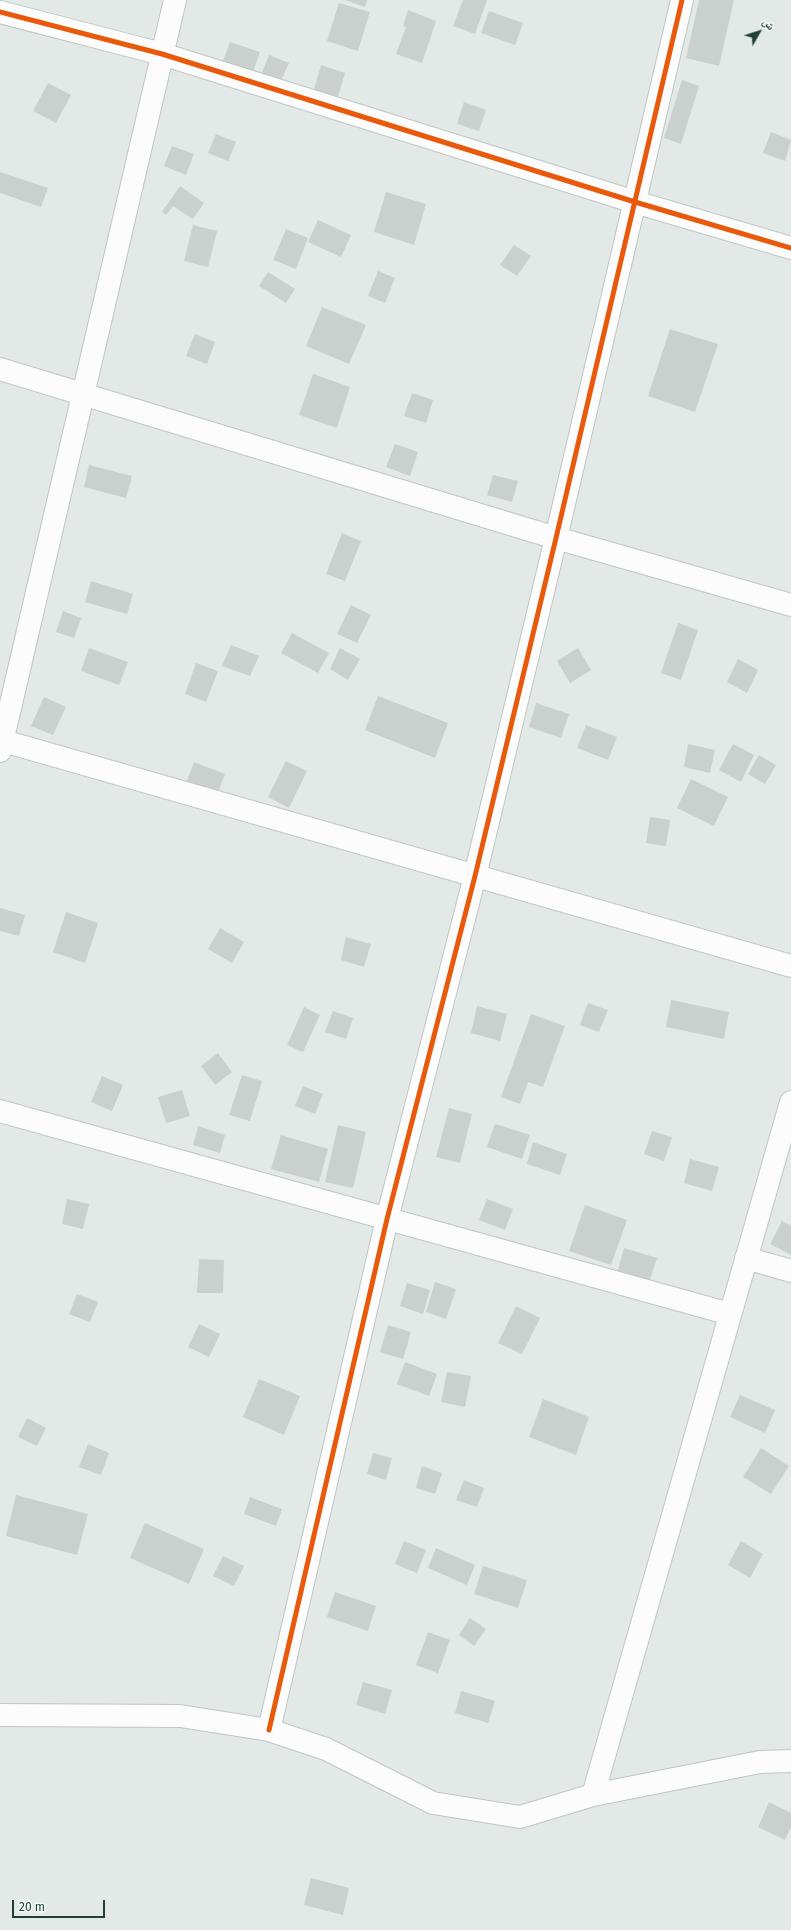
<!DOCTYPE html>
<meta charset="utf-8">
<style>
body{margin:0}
#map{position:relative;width:791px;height:1930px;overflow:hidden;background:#e3e9e6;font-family:"Fira Sans","Noto Naskh Arabic",sans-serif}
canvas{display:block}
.north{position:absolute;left:739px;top:12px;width:40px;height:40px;-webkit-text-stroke:3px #f1f9f5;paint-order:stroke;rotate:51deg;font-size:11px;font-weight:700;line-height:16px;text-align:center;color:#1f3e37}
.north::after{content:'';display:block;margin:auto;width:14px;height:18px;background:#1f3e37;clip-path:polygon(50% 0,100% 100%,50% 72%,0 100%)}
.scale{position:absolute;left:12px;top:1900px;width:93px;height:18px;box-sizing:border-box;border:2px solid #1f3e37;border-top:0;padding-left:5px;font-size:12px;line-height:14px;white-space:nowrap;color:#1f3e37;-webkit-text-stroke:3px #f1f9f5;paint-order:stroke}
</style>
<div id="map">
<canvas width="791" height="1930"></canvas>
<div class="north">ش</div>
<div class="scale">20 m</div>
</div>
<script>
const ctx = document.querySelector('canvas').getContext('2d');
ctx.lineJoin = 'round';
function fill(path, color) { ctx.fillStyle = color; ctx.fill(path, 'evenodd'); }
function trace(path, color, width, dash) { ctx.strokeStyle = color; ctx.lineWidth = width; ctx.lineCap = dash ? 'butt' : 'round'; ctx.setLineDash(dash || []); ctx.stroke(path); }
const building = new Path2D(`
 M345 0H367L365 7Z
 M463 0H487L475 34 453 26Z
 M699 0H734L719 66 686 58Z
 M339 3 370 12 358 51 327 41Z
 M408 10 436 21 422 63 396 54 406 27 403 26Z
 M489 11 523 23 515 45 481 33Z
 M230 42 260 52 253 72 223 61Z
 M269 55 289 63 280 83 261 75Z
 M321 65 345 73 336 104 312 97Z
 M682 80 699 86 681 144 664 138Z
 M48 83 71 95 56 123 33 111Z
 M464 102 486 110 479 131 457 124Z
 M771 132 791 140 785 161 763 153Z
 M216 134 236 142 228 161 208 153Z
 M172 146 194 154 186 175 164 166Z
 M0 172 48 188 41 207 0 193Z
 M180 186 204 203 193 219 173 206 166 215 162 212Z
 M386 192 426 204 414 245 374 232Z
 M318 220 351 235 341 257 308 242Z
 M193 225 217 231 208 267 184 261Z
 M286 229 308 238 296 269 273 260Z
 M514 245 531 256 517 276 500 265Z
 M378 271 395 278 385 303 368 296Z
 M268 272 295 289 286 303 259 286Z
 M322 307 366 325 349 364 306 346Z
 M670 329 718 344 695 412 648 396Z
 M195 334 215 342 207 364 186 356Z
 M313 374 350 387 337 428 299 415Z
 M412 393 433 400 426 423 404 416Z
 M395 444 418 452 410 476 386 467Z
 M89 465 132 476 126 498 84 487Z
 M493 475 518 481 512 502 487 495Z
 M342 533 361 541 345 581 326 574Z
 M91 581 133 594 127 614 85 602Z
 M351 605 371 615 357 643 337 634Z
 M63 611 81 618 74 638 56 632Z
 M678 623 698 630 681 680 661 673Z
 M292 633 329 653 318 673 281 653Z
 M231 645 259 656 250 676 222 666Z
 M89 648 128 662 119 685 81 671Z
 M340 648 360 659 348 680 330 669Z
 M578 648 591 670 570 683 557 661Z
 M738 659 758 670 747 693 727 682Z
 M196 663 218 671 206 702 185 694Z
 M378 696 448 723 435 758 365 730Z
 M44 697 66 707 53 735 31 726Z
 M536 703 569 714 561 738 529 727Z
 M586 725 617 737 608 760 577 748Z
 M688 744 715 750 710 773 684 767Z
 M733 744 754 755 741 782 719 770Z
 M759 755 776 765 765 784 748 774Z
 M286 761 307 771 289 808 268 797Z
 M194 762 225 774 217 795 186 783Z
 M691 779 728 797 714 826 677 808Z
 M650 817 670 820 666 846 646 843Z
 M0 908 25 915 19 936 0 931Z
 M66 912 98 923 85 963 53 952Z
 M220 928 244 942 232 963 208 949Z
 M346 937 371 944 364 967 341 960Z
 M671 1000 729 1012 724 1039 666 1027Z
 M588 1003 608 1010 599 1032 580 1025Z
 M477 1006 507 1014 500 1041 471 1033Z
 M304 1007 320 1015 303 1052 287 1045Z
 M333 1011 353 1018 346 1039 325 1032Z
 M531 1014 565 1026 543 1087 528 1082 520 1104 501 1097Z
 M218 1053 232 1072 215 1085 201 1066Z
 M242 1075 262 1081 250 1121 229 1115Z
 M102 1076 123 1085 112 1111 91 1102Z
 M303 1086 323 1094 315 1114 295 1106Z
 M182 1090 190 1116 166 1123 158 1097Z
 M449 1108 472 1114 460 1163 436 1157Z
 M495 1124 530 1135 522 1159 487 1147Z
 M338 1125 366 1132 353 1188 325 1182Z
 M198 1126 225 1135 220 1153 193 1145Z
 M652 1131 672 1137 664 1161 644 1154Z
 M281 1135 328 1149 319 1182 271 1169Z
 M533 1142 567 1154 560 1175 527 1164Z
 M690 1159 719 1167 712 1191 684 1183Z
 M67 1199 89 1204 83 1229 62 1224Z
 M487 1199 513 1209 505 1230 479 1220Z
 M585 1205 627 1220 611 1265 569 1251Z
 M782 1221 791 1226V1255L770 1244Z
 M624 1248 657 1258 649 1283 617 1273Z
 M199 1259 224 1260 223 1293H197Z
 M435 1282 456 1289 446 1319 426 1312Z
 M407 1283 430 1290 423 1314 400 1306Z
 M77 1294 98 1302 90 1322 69 1314Z
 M516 1306 540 1318 522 1354 498 1343Z
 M199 1324 220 1334 209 1357 188 1347Z
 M388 1325 411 1332 403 1359 380 1352Z
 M405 1362 437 1374 429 1396 397 1384Z
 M447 1372 471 1376 465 1407 441 1402Z
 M259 1379 300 1396 284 1435 243 1417Z
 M740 1395 775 1410 765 1433 730 1417Z
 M543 1399 589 1417 576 1455 529 1437Z
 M27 1418 46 1428 37 1446 18 1437Z
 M88 1444 109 1453 101 1475 79 1467Z
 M761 1448 789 1466 771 1494 743 1477Z
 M373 1453 392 1458 386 1480 367 1474Z
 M422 1466 442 1473 435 1494 416 1488Z
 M464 1480 484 1488 477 1507 456 1500Z
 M16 1495 88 1514 77 1555 6 1536Z
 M250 1497 282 1509 276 1526 244 1514Z
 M145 1523 204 1549 189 1584 130 1558Z
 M404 1541 426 1550 417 1573 395 1564Z
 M741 1541 763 1554 750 1578 728 1565Z
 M436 1548 475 1565 467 1585 428 1568Z
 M223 1556 244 1566 234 1586 213 1576Z
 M483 1566 527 1580 518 1608 474 1594Z
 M335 1592 376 1606 368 1631 327 1617Z
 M470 1618 486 1629 474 1646 459 1635Z
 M428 1632 450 1640 438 1673 416 1665Z
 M363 1682 392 1690 385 1714 356 1705Z
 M461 1691 495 1701 488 1723 455 1713Z
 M769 1802 791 1813V1827L785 1840 758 1827Z
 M311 1878 349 1888 343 1915 304 1905Z`);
const street = new Path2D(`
 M0 12 162 54 635 202 791 248
 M0 369 556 538 791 605
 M0 740 791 966
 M0 751 175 0
 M0 1111 730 1314
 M746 1258 791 1271
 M0 1715 180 1716 269 1730 326 1749 433 1803 520 1817 593 1795 760 1762 791 1761
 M269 1730 387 1219 475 876 556 538 682 0
 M593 1795 791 1102`);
const cycleway = new Path2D(`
 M0 12 162 54 635 202 791 248
 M269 1730 387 1219 475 876 556 538 682 0`);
fill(building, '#cad0ce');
trace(street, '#c0c6c3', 24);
trace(street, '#fbfcfb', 22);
trace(cycleway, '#e8590c', 5);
</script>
